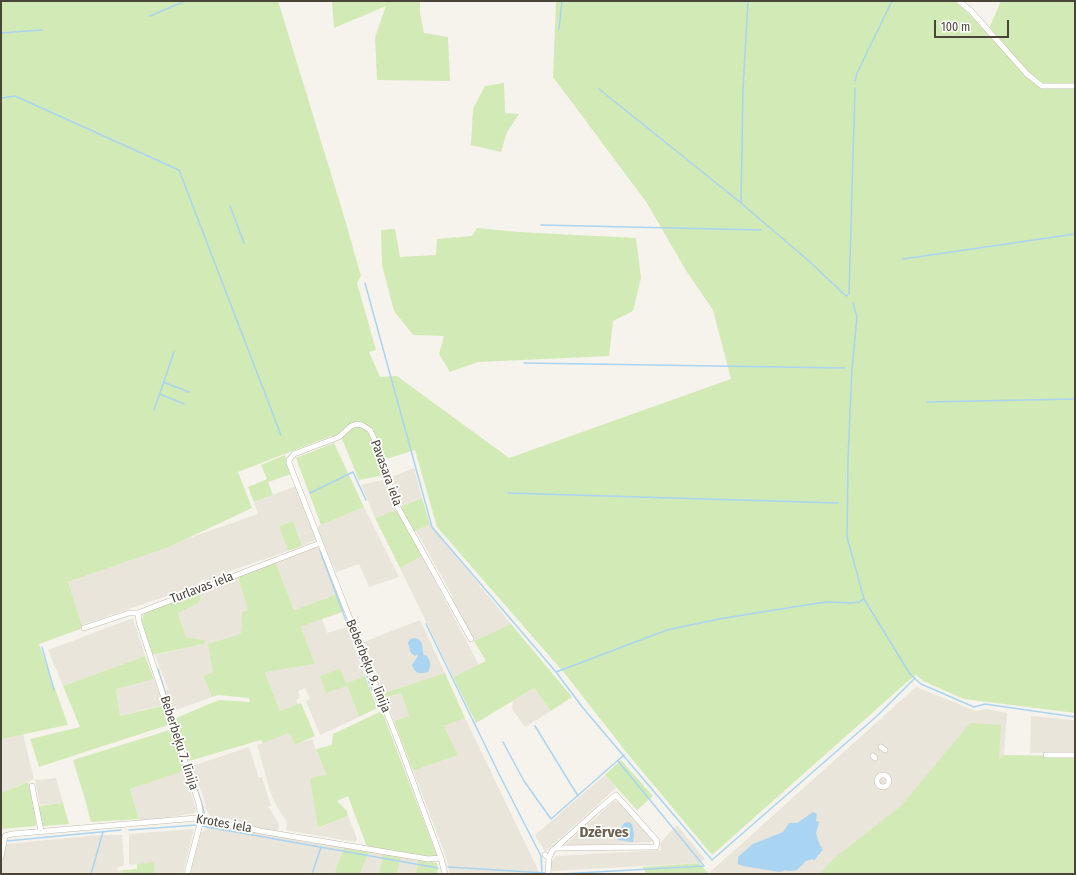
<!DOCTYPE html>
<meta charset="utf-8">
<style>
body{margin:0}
#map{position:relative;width:1076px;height:875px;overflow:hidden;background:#f6f3ec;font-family:"Fira Sans Condensed",sans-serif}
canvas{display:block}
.frame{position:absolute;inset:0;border:2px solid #4b4439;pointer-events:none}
.scale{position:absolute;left:934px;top:20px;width:75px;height:18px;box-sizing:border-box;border:2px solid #4b4439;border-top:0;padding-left:5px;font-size:12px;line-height:14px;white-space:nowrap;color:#4b4439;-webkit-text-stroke:3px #fff;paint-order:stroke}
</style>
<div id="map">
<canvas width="1076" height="875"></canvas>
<div class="frame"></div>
<div class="scale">100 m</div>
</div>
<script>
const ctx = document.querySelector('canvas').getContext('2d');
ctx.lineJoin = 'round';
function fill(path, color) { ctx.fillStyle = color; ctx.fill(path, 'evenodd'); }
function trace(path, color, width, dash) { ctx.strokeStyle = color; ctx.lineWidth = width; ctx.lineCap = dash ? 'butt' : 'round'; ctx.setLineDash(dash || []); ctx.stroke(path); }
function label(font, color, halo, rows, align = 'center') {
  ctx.font = font + ' "Fira Sans Condensed",sans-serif'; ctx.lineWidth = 3.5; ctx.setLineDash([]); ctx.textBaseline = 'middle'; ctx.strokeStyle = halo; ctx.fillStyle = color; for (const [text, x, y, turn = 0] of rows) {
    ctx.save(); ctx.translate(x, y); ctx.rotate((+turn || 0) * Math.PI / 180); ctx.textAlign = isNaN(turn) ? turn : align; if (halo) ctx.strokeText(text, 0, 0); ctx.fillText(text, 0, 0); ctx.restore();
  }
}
const residential = new Path2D(`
 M414 468 422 498 402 506 391 477Z
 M385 479 396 510 375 518 361 485Z
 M296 486 316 540 302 546 293 521 279 526 288 551 233 570 206 582 204 579 201 581 199 585 82 625 68 582 169 547 186 539 258 514 254 502Z
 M364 507 399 577 369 587 359 564 336 572 316 527Z
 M430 524 478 583 511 624 474 641 451 598 453 597 416 531Z
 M319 545 337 594 294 610 275 561Z
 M422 556 479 665 453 677 400 568Z
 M238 578 248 610 242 612 241 634 213 672 203 676 212 697 173 711 166 690 168 689 155 655 204 644V640L186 637 178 612 199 603 203 590Z
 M133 618 145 656 63 686 48 650Z
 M322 619 327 633 347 627 365 676 346 683 340 669 359 717 320 735 306 701 310 699 305 688 298 691 300 698 296 700 298 705 280 711 265 671 315 664 301 627Z
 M420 620 445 673 384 693 364 642Z
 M154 679 163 705 120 716 116 689Z
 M916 687 976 711 987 709 1007 713 1004 755 886 874 709 873Z
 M534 688 551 711 525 727 512 709 513 701Z
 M401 693 409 716 394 721 385 698Z
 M1031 716 1075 720V752L1030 753Z
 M465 718 479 747 540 874H450L444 851 413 771 458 755 444 726Z
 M289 733 295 745 312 739 326 776 310 778 319 828 348 816 357 839 355 842 286 830 287 822 277 807 271 794 257 745Z
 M23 734 34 779 1 793V739Z
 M249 747 259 778 262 777 271 806H268L279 824 278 832 239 824 238 821 210 816 204 806H206L192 766Z
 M184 771 196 810 195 813 140 822 130 789Z
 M605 775 616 788 545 852 535 835Z
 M56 778 63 803 40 805 35 780Z
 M614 801 619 802 653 840 652 842 567 846 566 844Z
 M213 824 344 847 334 874H190L201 833Z
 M677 825 705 859 699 863 550 871 551 862 556 856 661 850 660 845 661 842Z
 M194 829 183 874H154V863L129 865V834Z
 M99 835H122L124 863 123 866 117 867 118 871 123 870V874H1V867L6 844Z
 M369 852 383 854 379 874H360Z
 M401 857 418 860 416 874H397Z`);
const green = new Path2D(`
 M1 1H278L343 213 361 276 357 283 376 350 369 352 380 377 397 376 509 458 731 379 713 310 685 269 647 203 553 77 556 1H955L969 14 987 33 1001 1H1075V713L964 699 923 681 916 675 907 682 712 855 627 753 566 675 437 527 415 450 380 461 384 475 359 480 342 439 331 436 238 472 252 508 169 547 68 582 83 628 39 644 68 725 1 739Z
 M332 1H420V13L424 33 448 37 450 81 377 80 375 37 386 6 334 28Z
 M504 83 505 113 519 114 507 132 501 152 471 145 473 109 485 86Z
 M477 228 518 232 636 238 641 278 633 311 613 321 609 356 478 362 450 372 439 354 444 336 413 335 394 311 382 265 381 230 395 229 400 257 436 255 437 239 472 236Z
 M334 443 364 507 321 525 296 458Z
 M285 455 291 474 268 482 273 495 254 502 248 487 267 479 261 465Z
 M422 498 430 524 414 532 400 507Z
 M396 510 422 556 400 568 375 518Z
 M293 521 302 546 288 551 279 526Z
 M275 561 294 610 337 594 344 611 301 627 315 664 265 672 280 711 301 703 315 736 295 745 289 733 263 743 261 740 189 761 176 718 219 700 250 702 249 698 218 695 212 697 203 676 213 672 208 644 241 634 242 612 248 610 238 578Z
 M203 590 199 603 178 613 186 637 205 640 204 644 152 655 142 621 144 613Z
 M511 624 572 697 551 711 534 688 476 723 453 677 486 661 474 641Z
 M145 656 154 679 116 689 120 716 162 706 168 725 39 767 30 739 80 727 63 686Z
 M340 669 346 683 365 676 377 708 359 717 347 686 326 693 320 676Z
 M445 673 465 718 444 726 458 755 413 771 394 721 409 716 401 693 385 698 384 693Z
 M382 711 437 856 431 857 367 847 348 796 337 801 347 811 348 816 318 828 310 778 326 775 316 749 332 745 333 734Z
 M970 723 1001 725 999 759 1004 755 1075 756V874H820L832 860 901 806Z
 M173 729 184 771 130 789 139 819 91 822 85 799 73 760Z
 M621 760 653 796 637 810 605 775Z
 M28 782 34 806 36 826 1 829V793Z
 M63 803 69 824 43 826 38 806Z
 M344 847 369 852 360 874H334Z
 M383 854 401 857 397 874H379Z
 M418 860 437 863 438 874H416Z
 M154 862V874H123V870L137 869V864Z
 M699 863 709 874H646L643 867Z`);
const water = new Path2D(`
 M415 638C425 641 421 648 424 655L427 656C431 662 431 666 428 672 420 674 415 674 412 665L418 656 417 654 415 656 411 653 408 643 410 639Z
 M813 812 817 814 816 821 819 822 816 833C818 839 819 845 823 849L814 861 813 859 806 861 797 870 789 871 785 870 780 872 743 866 738 864V857L753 844 783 832 789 823H797Z
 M629 822 632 824 634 835 633 842 618 840 617 835 624 823Z`);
const stream = new Path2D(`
 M150 16 185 1
 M559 29 562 1
 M1 33 42 30
 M855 81 857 73 892 1
 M599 89 741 203 810 262 846 296 849 294 855 88
 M1 98 15 96 179 170 281 435
 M741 203 743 89 748 1
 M230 206 244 243
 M541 225 761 230
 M903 259 1075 234
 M365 283 432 527 556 672
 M853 303 857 317 852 368 848 460 847 537 864 599 910 674 921 684 974 707 985 704 1075 717
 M524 363 845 368
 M163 382 189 392
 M160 394 184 404
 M927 402 1075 399
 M154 410 174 352
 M310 493 353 472 366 500
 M508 493 838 503
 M320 551 372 690
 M864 599 859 602 852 603 826 602 793 607 719 619 667 630 556 672 583 708 712 860 877 716 915 678
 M426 624 500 776 541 856 542 873
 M42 647 54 690
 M158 669 172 714
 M375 697 377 702
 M174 720 186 756
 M535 726 578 796
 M503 742 524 781 551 819 624 755
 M618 761 704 866
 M190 769 202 804 205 817
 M202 826 438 868
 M129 830 196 825
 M7 841 121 830
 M448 867 546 873
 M91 874 103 832
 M312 874 321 847
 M560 874 704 866`);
const street = new Path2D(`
 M959 1 971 11 1027 74 1042 86H1075
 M138 613 139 622 199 804 201 820 187 874
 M84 628 129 613H138L320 543
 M881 747 885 750
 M1046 755H1075
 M873 756 875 758
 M877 781a6 6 0 1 1 12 0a6 6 0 1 1-12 0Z
 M32 786 41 831
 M5 836 12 834 197 818C216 825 239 825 260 831L428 859 441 858
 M545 855 549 858 548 874
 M1 857 5 836
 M549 858 552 851 600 808 616 795 657 841 656 847 557 848
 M445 874 441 858 401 749 289 463V460L294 454 339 437 351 426 357 424 362 425 370 430 378 447 396 504 471 639`);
const streetNames = [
 ["Pavasara iela",386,473,70],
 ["Turlavas iela",202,588,-21],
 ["Beberbeķu 9. līnija",368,666,68],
 ["Beberbeķu 7. līnija",179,743,72],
 ["Krotes iela",224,824,10]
];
const quarterNames = [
 ["Dzērves",604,833]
];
fill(residential, '#eae5da');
fill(green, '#d2eab5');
fill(water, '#a9d4f2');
trace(stream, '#a9d4f2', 1.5);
trace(street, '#c2bbae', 6);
trace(street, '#fff', 5);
label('13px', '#4b4439', '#fff', streetNames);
label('bold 15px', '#6e6250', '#fff', quarterNames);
</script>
